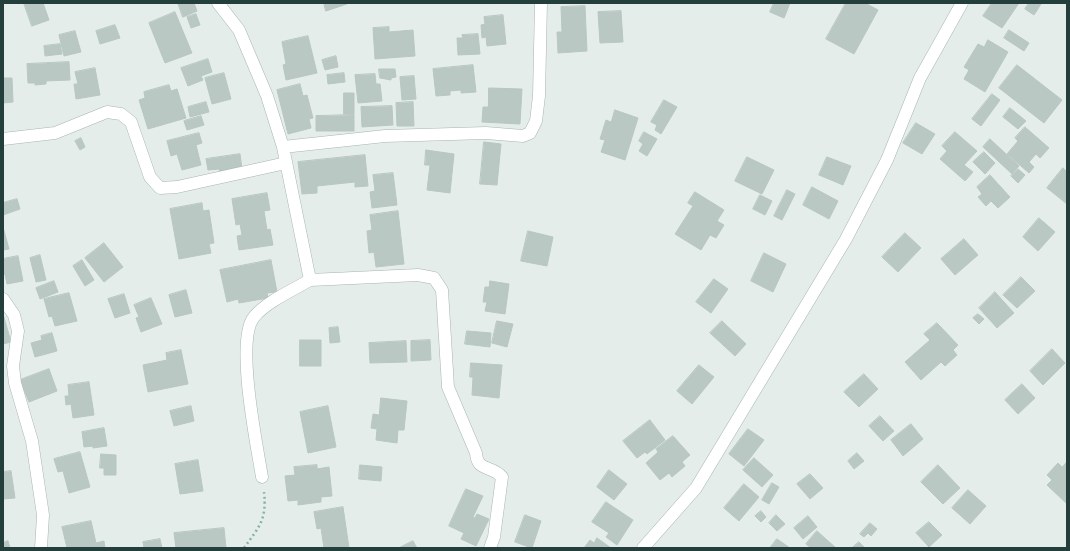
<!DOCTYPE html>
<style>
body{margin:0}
#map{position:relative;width:1070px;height:551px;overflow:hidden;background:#e5edea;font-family:"Public Sans",sans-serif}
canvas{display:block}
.frame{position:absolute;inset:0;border:4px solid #243f3b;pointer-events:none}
</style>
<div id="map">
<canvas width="1070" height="551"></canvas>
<div class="frame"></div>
</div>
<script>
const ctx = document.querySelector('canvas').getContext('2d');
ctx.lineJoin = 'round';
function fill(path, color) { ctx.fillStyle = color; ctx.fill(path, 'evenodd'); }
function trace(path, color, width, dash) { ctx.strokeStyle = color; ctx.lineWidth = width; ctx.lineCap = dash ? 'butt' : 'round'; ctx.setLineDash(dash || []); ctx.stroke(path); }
const building = new Path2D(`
 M24 3H43L49 20 32 26Z
 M178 3H194L197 11 183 17Z
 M324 3H347V4L326 11Z
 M774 3H790L784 18 770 12Z
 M846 3H865L878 10 854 54 826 39Z
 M992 3H1019L1002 28 983 16Z
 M1029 3 1041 4 1034 15 1025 9Z
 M585 6 587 51 558 53 557 32H562L561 7Z
 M621 11 623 42 600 43 598 12Z
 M175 12 192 53 165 63 149 23Z
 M196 14 200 25 191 28 187 17Z
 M503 15 506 44 487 46 486 37 482 38 481 25 485 24 484 17Z
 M115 25 120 38 100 44 96 31Z
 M389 27V32L413 30 415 56 375 59 373 28Z
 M1009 30 1029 43 1024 51 1004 38Z
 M75 31 81 52 64 56 59 35Z
 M478 34 480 54 458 55 457 38H463L462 35Z
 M308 36 317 73 286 80 283 65 286 64 282 42Z
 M988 40 1008 52 985 92 964 79 969 70 964 67 978 44 984 47Z
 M60 44 62 54 45 56 44 46Z
 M336 56 338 67 325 70 322 60Z
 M208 59 212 72 201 76 203 80 188 86 181 68Z
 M69 62 70 80 46 81V84L35 85V83H28L27 64Z
 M473 65 476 92 461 93V90L450 91V95L436 96 433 69Z
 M1017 65 1062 100 1044 123 999 88Z
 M95 68 100 95 76 99 74 84H78L75 72Z
 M379 69H395L396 77 391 78V80L380 78Z
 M224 73 231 99 212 104 205 78Z
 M344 73 345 82 328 84 327 75Z
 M375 74 376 84H380L382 101 358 103 355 75Z
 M414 76 416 99 402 100 400 77Z
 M3 78H12L13 102 3 103Z
 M300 84 303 96 307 95 313 118 309 119 311 128 288 134 277 90Z
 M169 85 171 91 177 89 186 118 148 129 139 100 145 98 144 92Z
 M489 88 522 89 520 124 482 122 483 107H488Z
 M344 93H354V114H344Z
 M992 94 1000 100 981 126 972 119Z
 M664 100 677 107 661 134 655 130 657 125 651 122Z
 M206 102 209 112 190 117 188 107Z
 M413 102 414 126H397L396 103Z
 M392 106 393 125 362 127 361 107Z
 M1010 108 1026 121 1018 129 1003 117Z
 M615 110 638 118 625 160 601 152 605 140 600 139 606 120 611 122Z
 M354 115V131H316V116Z
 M201 116 204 125 187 130 184 121Z
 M916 123 935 134 922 154 903 143Z
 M1025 127 1049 148 1040 158 1036 154 1029 162 1034 167 1029 173 1007 154 1018 141 1015 138Z
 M644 132 657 139 647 156 639 151 643 144 639 141Z
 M955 132 977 151 964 165 973 172 965 181 940 159 947 151 942 146Z
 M199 133 202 143 196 145 201 165 182 170 177 154 171 156 167 141Z
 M81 138 85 147 80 150 75 141Z
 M990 139 1019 166 1012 174 983 147Z
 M484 142 501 144 497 185 480 184Z
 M426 150 454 154 450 193 427 190 430 165H425Z
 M984 152 995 163 985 174 973 162Z
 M240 154 242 169 220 172 219 169 208 170 206 159Z
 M365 155 368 186 355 187V182L317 186V193L302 194 298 162Z
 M747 157 774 170 762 194 735 181Z
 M827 157 851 166 843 185 819 175Z
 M1063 168 1067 172V204L1047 188Z
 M1018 169 1025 175 1018 183 1011 176Z
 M393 173 397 205 372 208 370 192 375 191 373 175Z
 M990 175 1010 197 998 208 991 201 986 206 978 197 982 194 977 187Z
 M812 187 838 201 829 219 803 205Z
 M787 190 795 194 782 220 774 216Z
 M695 192 724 210 717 221 724 225 716 238 710 235 701 250 675 234 693 206 688 203Z
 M267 193 270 210 264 211 267 230 270 229 273 245 239 250 237 236 242 235 240 224 236 225 232 199Z
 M760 195 772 201 765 215 753 209Z
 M17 199 20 209 3 215V203Z
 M202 203 203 211 209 210 214 243 209 244 211 253 179 259 170 209Z
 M398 211 404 264 376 267 374 252 369 253 367 231 372 230 370 215Z
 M1039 218 1055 232 1038 251 1023 237Z
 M3 227 9 249 3 250Z
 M528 231 553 237 547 266 521 261Z
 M905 233 921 248 898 272 882 257Z
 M964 239 978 255 955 275 941 259Z
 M104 243 123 267 104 282 85 258Z
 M764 253 786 264 773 292 751 281Z
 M40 255 46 280 36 282 30 258Z
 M18 256 23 281 7 284 5 274 3 275V259Z
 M82 260 94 280 85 286 73 266Z
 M271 260 277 292 267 293 268 298 239 303 238 299 227 302 220 270Z
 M1021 277 1035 291 1017 308 1003 295Z
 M714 279 728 289 711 313 696 302Z
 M54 281 58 292 40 299 36 288Z
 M490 281 509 284 505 314 485 311 487 302H483L485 287H489Z
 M186 290 192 313 175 317 169 295Z
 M995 292 1014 313 997 328 979 308Z
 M69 293 77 321 55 326 52 316 49 317 44 299Z
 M124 294 130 313 115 318 108 299Z
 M151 298 162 324 141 332 136 318 139 317 134 305Z
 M3 314 11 342 3 344Z
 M978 314 984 319 979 324 973 318Z
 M497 321 513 324 507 347 492 343Z
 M722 321 746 344 735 356 710 333Z
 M937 323 958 345 953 350 957 355 945 366 941 362 921 380 905 362 930 340 924 334Z
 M338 327 340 342 330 343 329 328Z
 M467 331 491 333 490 347 465 344Z
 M52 333 57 351 35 357 31 343 42 340 41 336Z
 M300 340H321V366H300Z
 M430 340 431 360 411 361V341Z
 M406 341 407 362 370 363 369 343Z
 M1052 349 1065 363 1043 385 1030 371Z
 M181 350 188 384 148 392 143 365 167 360 166 353Z
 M471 363 502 365 499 398 472 395 473 377H470Z
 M699 365 714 377 692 404 677 391Z
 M49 369 57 391 29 402 20 380Z
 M864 374 878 389 859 407 844 392Z
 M89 382 94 415 73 418 71 404 66 405 65 396H69L68 385Z
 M1022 384 1035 398 1018 414 1005 400Z
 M381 398 407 401 404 430H398L397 443 376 440 377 429 371 428 373 414 379 415Z
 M191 406 194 421 174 426 170 411Z
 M328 406 336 447 308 453 300 412Z
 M880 416 894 431 883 441 869 426Z
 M650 420 665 440 647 454 645 452 637 458 623 441Z
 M911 424 923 439 903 456 891 440Z
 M104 428 107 446 93 448V446L84 447 82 432Z
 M748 429 764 440 744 466 729 454Z
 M673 436 690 455 682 462 685 466 672 477 669 473 660 480 646 463 658 452 656 449Z
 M80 452 90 487 69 493 63 471 58 472 54 459Z
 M857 453 864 461 854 469 848 461Z
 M101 454 116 455V475H104V468H100Z
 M754 458 773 475 762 487 743 470Z
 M198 460 203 491 180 494 175 464Z
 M1067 462V504L1047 485 1052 480 1047 475 1058 463 1062 467Z
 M317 465V469L329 467 332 496 321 497V502L298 505V500L288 501 285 476 295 475 294 467Z
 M360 465 382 467 381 481 359 479Z
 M938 465 960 488 943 504 921 482Z
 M609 470 627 484 614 500 597 487Z
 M11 471 15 498 3 499V472Z
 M810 474 823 488 810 499 797 484Z
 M772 483 779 487 769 504 762 500Z
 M744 484 759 497 739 521 724 508Z
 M466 489 483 496 473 517 475 518 477 514 489 519 476 546 461 539 464 533 449 526Z
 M968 490 986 506 970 524 952 508Z
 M606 502 633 520 617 545 606 537 609 533 592 522Z
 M343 507 349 548H324L321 528 317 529 314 512Z
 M761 511 766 517 761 522 755 516Z
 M525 515 541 521 532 548 515 542Z
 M776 515 785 524 777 531 769 523Z
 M808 516 817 527 803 539 794 528Z
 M91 521 96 543 104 541 105 548H67L62 527Z
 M929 522 942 535 929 547 916 533Z
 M870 523 877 529 871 536 868 533 864 537 860 534Z
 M224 528 226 548H176L174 533Z
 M817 531 836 548H811L806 544Z
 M597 538 611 548H584L590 540 594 543Z
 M160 539 162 548H144L143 542Z
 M777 539 790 548H770Z
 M8 541 10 548H3V543Z
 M413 541 417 548H399Z
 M859 542 865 548H852Z`);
const path = new Path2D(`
 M244 548C259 527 267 520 264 492`);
const street = new Path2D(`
 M218 3 239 30 267 96 283 147 310 280C293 290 266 302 254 317 235 340 257 446 262 477
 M3 139 55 133 107 112 121 114 131 122 150 177 160 188 177 187 286 163
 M283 147 385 136 486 133 523 136 530 133 536 121 539 96 541 3
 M310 280 418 275 434 278 442 290 448 387 476 453C477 472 492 465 502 477L494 537 490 548
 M3 299 14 315 18 331 13 366 15 383 32 441 43 515 41 548
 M643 548 696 488 846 239 887 160 920 78 962 3`);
fill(building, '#bac8c4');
trace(building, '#b7c7c2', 1);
trace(street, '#a7b5b2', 13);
trace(path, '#86b0a8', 2.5, [2, 3]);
trace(street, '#fff', 12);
</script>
